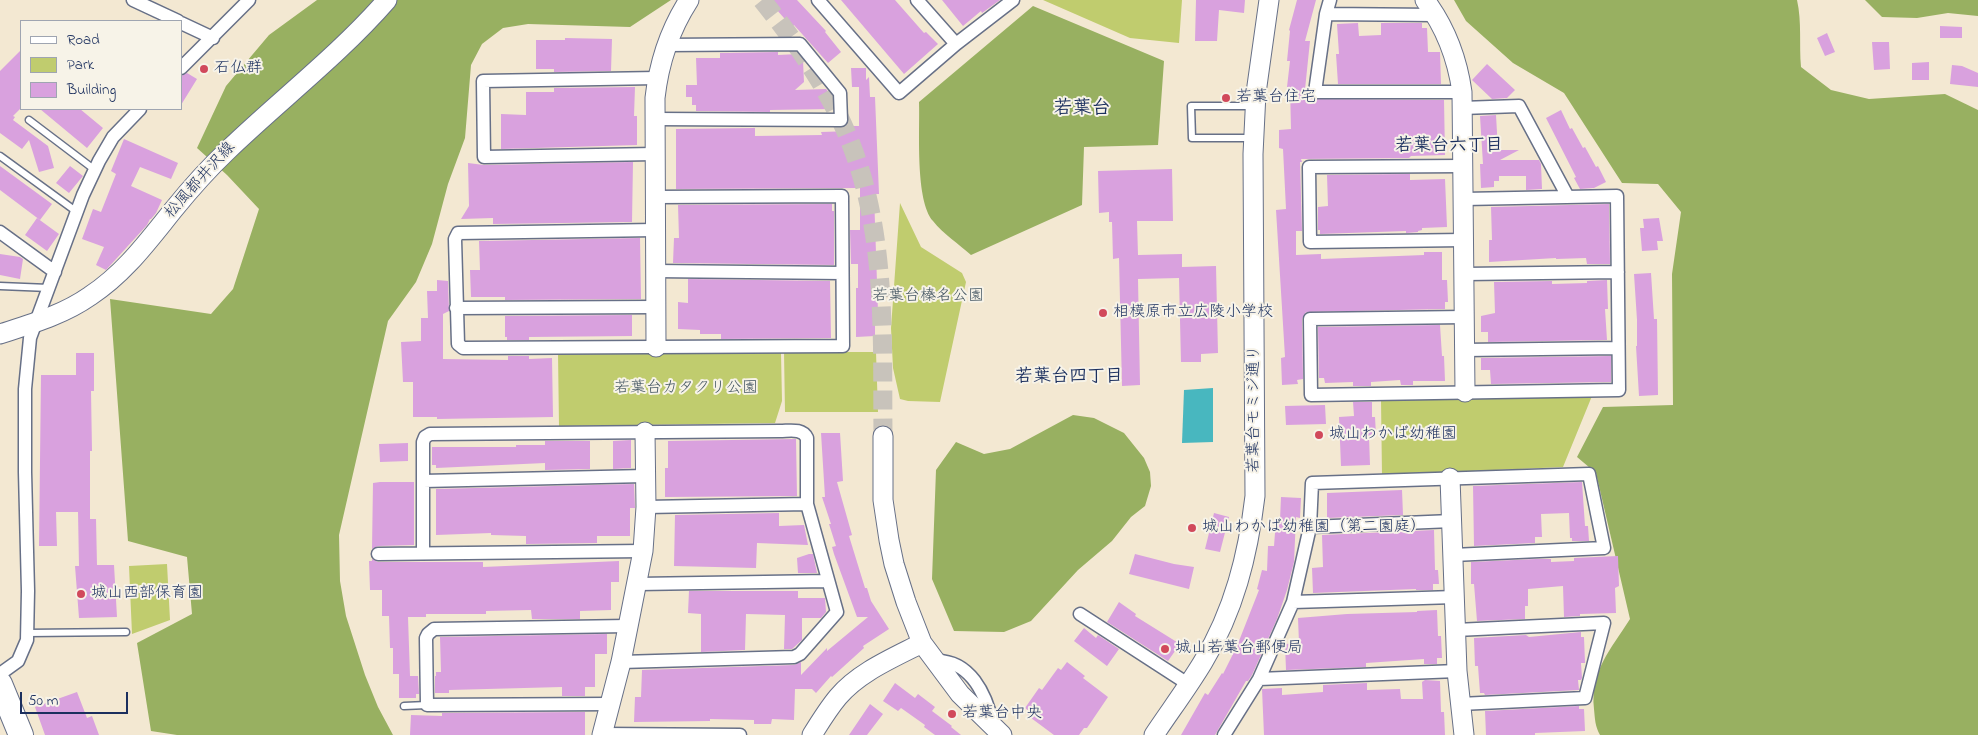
<!DOCTYPE html>
<meta charset="utf-8">
<style>
body{margin:0}
#map{position:relative;width:1978px;height:735px;overflow:hidden;background:#f3e8d2;font-family:"Indie Flower",sans-serif}
canvas{display:block}
.legend{position:absolute;left:20px;top:20px;width:162px;height:90px;box-sizing:border-box;background:#f7f3e8;border:1px solid #9fa5b1;margin:0;padding:6px 9px;list-style:none;font-size:15px;color:#1b2f5e}
.legend li{display:flex;align-items:center;gap:10px;height:25px}
.legend b{width:25px;border:1px solid #9fa5b1}
.scale{position:absolute;left:20px;top:692px;width:108px;height:22px;box-sizing:border-box;border:2px solid #1b2f5e;border-top:0;padding-left:6px;font-size:15px;line-height:18px;white-space:nowrap;color:#1b2f5e;-webkit-text-stroke:4px #f7f3e8;paint-order:stroke}
</style>
<div id="map">
<canvas width="1978" height="735"></canvas>
<ul class="legend">
<li><b style="height:6px;background:#fff"></b>Road</li>
<li><b style="height:14px;background:#c0cc6e"></b>Park</li>
<li><b style="height:14px;background:#d9a1de"></b>Building</li>
</ul>
<div class="scale">50 m</div>
</div>
<script>
const ctx = document.querySelector('canvas').getContext('2d');
ctx.lineJoin = 'round';
function fill(path, color) { ctx.fillStyle = color; ctx.fill(path, 'evenodd'); }
function trace(path, color, width, dash) { ctx.strokeStyle = color; ctx.lineWidth = width; ctx.lineCap = dash ? 'butt' : 'round'; ctx.setLineDash(dash || []); ctx.stroke(path); }
function label(font, color, halo, rows, align = 'center') {
  ctx.font = font + ' "Indie Flower","Klee One",sans-serif'; ctx.lineWidth = 4; ctx.setLineDash([]); ctx.textBaseline = 'middle'; ctx.strokeStyle = halo; ctx.fillStyle = color; for (const [text, x, y, turn = 0] of rows) {
    ctx.save(); ctx.translate(x, y); ctx.rotate((+turn || 0) * Math.PI / 180); ctx.textAlign = isNaN(turn) ? turn : align; if (halo) ctx.strokeText(text, 0, 0); ctx.fillText(text, 0, 0); ctx.restore();
  }
}
const green = new Path2D(`
 M1043 0H1182L1179 43 1130 38Z
 M900 203 921 247 962 273 966 282 940 402 908 401 900 399 893 368 891 328Z
 M784 352H876L878 412H785Z
 M558 353H781L782 401 775 423 559 426Z
 M1592 396 1563 467 1382 475 1381 400Z
 M167 564 170 620 132 634 129 566Z`);
const forest = new Path2D(`
 M317 0H671L630 27 528 24 503 28 482 44 471 65 465 138 448 184 432 244 416 282 388 321 339 535 340 581 346 616 365 675 378 707 393 735H177L151 731 137 643 192 614 187 557 128 541 110 299 211 314 233 289 259 209 227 175 197 148 226 86 269 35Z
 M1454 0H1797C1802 22 1799 45 1801 67L1831 90 1869 99 1945 94 1978 110V735H1600C1595 726 1595 719 1594 709 1590 671 1611 649 1630 619L1596 473 1577 457 1603 407 1673 405 1672 274 1681 212 1658 184 1622 183 1564 93 1513 63 1466 21Z
 M1865 0H1978V16L1948 13 1917 18 1882 17Z
 M1033 6 1164 61 1158 145 1084 147 1082 205 971 255C959 244 943 234 933 221 915 200 920 131 919 102Z
 M1073 415 1094 418 1124 433 1144 458 1150 472 1151 486 1145 506 1131 517 1112 541 1078 570 1031 621 1004 632 954 631 932 579 936 470 956 442 984 454 1010 449Z`);
const water = new Path2D(`
 M1213 388V442L1182 443 1184 390Z`);
const building = new Path2D(`
 M768 0H797L826 31 825 32 841 52 828 63 794 25 792 27Z
 M841 0H895L924 33 926 32 938 44 904 74Z
 M942 0H1000L982 13 981 11 963 26Z
 M1196 0H1245L1244 13 1219 10 1217 41H1195Z
 M1297 0H1316L1305 41H1310L1304 99 1444 100 1445 155 1411 156 1409 158 1301 159 1302 162H1300L1302 231H1296V255L1321 254V259L1424 255V252H1442V280H1447L1448 302H1445V309L1306 312 1302 319 1303 379 1297 380 1298 384 1282 385 1281 358 1285 357 1276 210 1286 209 1283 149 1279 148V130L1291 129 1290 87H1287L1290 61H1287L1290 31 1289 30Z
 M1358 23 1359 36 1381 35V23H1422V28H1427L1428 52H1440L1441 84H1338L1336 54H1339L1337 24Z
 M1940 26 1962 27V38H1940Z
 M1827 33 1835 52 1825 56 1817 38Z
 M565 38 612 39 611 71 554 72V69H536V40H565Z
 M1872 42H1889L1890 69 1874 70Z
 M21 50V108L13 116 15 117 13 120 48 146 54 168 39 172 29 140 22 149 0 133V71Z
 M778 52V55L798 54 803 61 804 82 795 90 826 89 831 95V109L770 110V112L696 111V105H692V97H686V85H697L696 58H720V53Z
 M1929 62V80H1912V63Z
 M1487 64 1515 90 1507 98 1492 99 1472 80Z
 M1952 65 1962 66 1978 73V87L1950 84Z
 M851 68H866V80L869 77 870 97H875L879 194H874L878 312 875 313V336L856 337V288H858V264H851L850 230H860V188L676 189V129L755 128V136L822 135 821 132 853 131 852 126H859V87H852Z
 M187 73 197 79 181 105V76Z
 M635 87 634 116H637V145L501 149V114L526 115V92H554V88Z
 M40 109H80L103 128 87 148Z
 M1561 110 1570 129 1572 128 1583 148 1585 147 1596 167 1598 166 1606 182 1594 188 1580 189 1574 178 1576 177 1546 118Z
 M1496 115 1498 150H1519L1500 160H1539L1541 164 1542 189 1526 190V176H1499V181H1494V187L1481 188 1480 164H1483L1480 116Z
 M124 139 178 163 171 179 140 167 131 186 162 200 156 213 151 219H150L147 225 106 270 96 265 104 247 82 239 93 209 101 212 116 174 111 171Z
 M633 162 632 222 493 224V218L461 219 469 206 468 163 484 165Z
 M0 166 52 204 40 220 0 190Z
 M70 166 83 176 69 193 56 183Z
 M1172 169 1173 221H1137L1138 255 1182 254V267L1216 266 1218 353 1201 354V362H1181L1179 278 1138 279 1140 385 1122 386 1119 258 1113 259 1112 222H1109V212L1099 213 1098 171Z
 M1410 174V180L1445 179 1447 227 1422 228V230L1418 231V232L1406 233V231L1320 234V230H1318V207L1328 206 1327 175Z
 M832 204V211H834V265L673 263 674 238H679L678 205Z
 M1609 204 1610 264H1587L1586 258 1556 259V258L1489 262V240H1492L1491 207Z
 M37 218 59 234 47 251 25 235Z
 M1659 218 1663 241H1657L1658 250 1642 251 1640 228H1644L1643 219Z
 M640 238 641 299 505 300V297H471L470 270H480L479 241Z
 M0 254 20 257 23 259 20 279 0 275Z
 M1651 273 1654 319H1657L1658 395 1639 396 1636 346H1637V320L1634 274Z
 M688 279 830 281 831 338 721 339V334H700V330L678 329V302L688 303Z
 M437 280 448 281 449 311 443 314V359L508 360V356H529V359L552 358 553 417 437 419V417H413V382H403L401 342 421 341V318H428L427 291H437Z
 M1607 280 1608 309H1605L1607 340 1488 342V332H1481V316L1495 313 1494 282 1552 281V284L1587 283V281Z
 M632 315V336L529 337V340H507V337H505V316Z
 M1440 325 1442 356H1444L1445 381H1413V385H1401L1400 380 1371 382V386H1353V382L1325 383 1324 378H1319L1318 327Z
 M76 353H94V391H91L92 451H90V519H96L97 565H114L117 617 79 618 75 566H79L78 512H56L57 546H39L41 375H76Z
 M1611 356V382L1491 384 1490 370H1481V358Z
 M1353 402H1372V417H1375L1376 435 1369 436 1370 465 1341 466 1339 417 1354 416Z
 M1325 405 1326 424 1286 425 1285 406Z
 M821 433H840L843 481 837 482 852 535 849 536 865 588H867L871 601 889 629 863 646 864 648 832 677 831 676 816 693 812 689H795L794 720 772 719 771 724H754V720L710 719V721L634 722 635 697H641L642 670 794 665 801 662V675L827 648V651L868 617H857L834 554 832 547 836 546 829 524H831L822 497H825Z
 M796 439 797 496 665 497V468H668V441Z
 M631 440V468L613 469V441Z
 M545 441H590V469L545 470V463L436 468V465H432V447H516V445H545Z
 M408 443V461L380 462 379 444Z
 M380 482H414V545L378 546 372 549 373 483Z
 M1582 482 1585 526H1588L1589 541H1572V538H1570L1569 513 1541 514 1542 537H1535V543L1474 546 1473 486Z
 M634 484 635 508H630V536H597V543L526 544V536L491 535V533L436 535V489Z
 M1402 490 1403 515 1327 518V493Z
 M1281 497 1301 498 1300 518 1296 517 1294 562 1287 590 1277 619 1252 675 1248 681H1246L1215 735H1181L1205 693 1208 695 1222 673 1223 674 1237 646 1259 590 1257 589 1262 570 1267 571 1268 546H1274L1276 520H1280Z
 M779 513V526L804 525 808 545 757 543 756 568 674 566 675 515Z
 M1214 513 1229 517 1220 552 1205 549Z
 M1434 530 1435 570H1438L1439 584H1433V590H1416V589L1313 593 1312 568 1323 567 1322 535Z
 M809 554H813L817 573H798L797 558Z
 M1135 554 1174 564 1194 567 1189 589 1129 574Z
 M1618 556 1619 586 1615 588 1616 613 1580 614V616L1564 617 1563 586 1528 589V606H1525V619L1477 621 1474 584H1471V562L1536 559H1551V562L1574 561V558Z
 M372 559 378 562H483V567L619 561V582H611V610L580 611V619H532L531 610 486 611V614H426V617H408L410 676H418L419 694H416V698H399V674H393V648H390L389 616H382V590H370L369 561H372Z
 M689 591H798V598H825L826 612 821 618H802V640L792 649H784L785 615 746 614 745 650 701 652V614L688 613Z
 M1119 602 1136 614 1135 616 1180 644 1168 661 1107 622Z
 M1437 610 1438 636H1441L1442 658H1437V664H1424V659L1366 663V667L1286 670 1285 644 1299 643 1298 618 1347 614 1417 612V611Z
 M1084 628 1096 638 1098 635 1119 649 1107 666 1074 641Z
 M1581 632V637H1584L1585 663H1581L1582 678 1581 680H1578L1579 690 1485 695 1484 693H1480L1478 666H1475L1474 638 1526 635 1529 637Z
 M607 634V654H595V687H585V696H562V687L449 690V693H435V676H436V672H441L440 637Z
 M1067 662 1085 676 1083 678 1108 697 1087 728H1084L1079 735H1054L1027 715 1029 711 1025 708 1039 688 1042 690 1058 668 1061 670Z
 M1425 680 1440 681 1441 712H1444L1445 735H1264L1262 689 1282 688V695L1323 692V685L1367 683V690L1400 689 1401 699H1423L1422 682Z
 M895 683 915 698 918 694 935 707 932 711 952 726 951 727 961 735H935L924 727 925 725 901 708 898 711 883 701Z
 M77 692 87 718 92 716 99 735H45L35 707Z
 M870 704 883 714 867 735H849Z
 M1579 706V709H1584L1585 731 1535 733V735H1486L1485 711Z
 M585 712V735H410L411 715 442 716V713Z`);
const secondaryTunnel = new Path2D(`
 M762 0C799 46 834 96 854 152 887 243 882 341 883 436`);
const lane = new Path2D(`
 M29 120 95 170
 M1252 138H1192L1191 106H1254
 M0 156 77 212
 M0 286 49 288
 M27 633 126 632
 M404 706 427 705`);
const street = new Path2D(`
 M133 0 178 21
 M818 0 899 93 956 44 1013 0
 M917 0 956 44
 M1330 0 1326 14 1315 92H1462
 M1326 14 1436 15
 M181 23 213 38
 M181 68 249 0
 M1462 108 1519 106 1568 197
 M654 119 841 120 840 93 800 44 665 45
 M654 154 484 157 483 81 657 78
 M1463 166 1309 167 1310 242 1464 240
 M1464 199 1617 196 1619 390 1311 395 1310 319 1464 317
 M655 230 458 233 455 239 458 344 463 348 843 346 842 196 655 197
 M0 232 55 272
 M655 271 842 273
 M1465 274 1618 272
 M456 308 655 307
 M1464 350 1618 348
 M423 481 645 476
 M646 507 807 504
 M1310 527 1452 521
 M423 553V442L425 437 430 434 780 431C790 431 802 428 807 438V504L837 612 800 654 794 657 621 662
 M378 554 643 551
 M638 584 828 581
 M1293 602 1455 597
 M1080 614 1188 684
 M1456 630 1604 623 1585 698 1460 704
 M934 661C970 659 986 694 993 725
 M0 674 18 661 27 640 28 591 25 472V389L30 338 83 195 99 161 113 137 140 109
 M1259 679 1457 671
 M610 704 427 705 426 638 428 634 434 629 628 626
 M602 734 740 735
 M1224 735 1259 679 1293 602 1310 527 1312 483 1589 474 1604 548 1453 555`);
const secondary = new Path2D(`
 M1425 0C1446 28 1457 57 1462 92L1465 392
 M0 334C31 324 63 315 90 296 125 273 148 241 174 209 191 188 208 169 227 151 280 100 339 55 387 0
 M656 347 655 98C659 62 669 31 689 0
 M883 436V500L889 540 894 564 906 602 922 643 960 694 1002 735
 M1450 478 1457 671 1464 735
 M602 735 621 662 643 551 646 507 645 432
 M812 735C820 722 828 709 838 697 859 672 893 658 922 643
 M1154 735C1170 711 1188 687 1203 662 1234 611 1248 555 1255 496L1253 154 1256 93 1269 0`);
const highway = new Path2D(`
 M0 684 21 735`);
const markers = [
 [204,69,5,"#d1495b"],
 [1226,98,5,"#d1495b"],
 [1103,313,5,"#d1495b"],
 [1319,435,5,"#d1495b"],
 [1192,528,5,"#d1495b"],
 [81,594,5,"#d1495b"],
 [1165,649,5,"#d1495b"],
 [952,714,5,"#d1495b"]
];
const poiNames = [
 ["石仏群",214,69],
 ["若葉台住宅",1236,98],
 ["相模原市立広陵小学校",1113,313],
 ["城山わかば幼稚園",1329,435],
 ["城山わかば幼稚園（第二園庭）",1202,528],
 ["城山西部保育園",91,594],
 ["城山若葉台郵便局",1175,649],
 ["若葉台中央",962,714]
];
const streetNames = [
 ["松風都井沢線",201,181,-48],
 ["若葉台モミジ通り",1255,409,-90]
];
const parkNames = [
 ["若葉台榛名公園",928,297],
 ["若葉台カタクリ公園",686,389]
];
const neighbourhoodNames = [
 ["若葉台六丁目",1449,147],
 ["若葉台四丁目",1069,378]
];
const quarterNames = [
 ["若葉台",1082,110]
];
fill(green, '#c0cc6e');
fill(forest, '#98b061');
fill(water, '#48b7bf');
fill(building, '#d9a1de');
trace(secondaryTunnel, '#c8c3bb', 19, [19, 9]);
trace(lane, '#677087', 9);
trace(street, '#677087', 15);
trace(secondary, '#677087', 21);
trace(highway, '#677087', 26);
trace(lane, '#fff', 6);
trace(street, '#fff', 12);
trace(secondary, '#fff', 19);
trace(highway, '#fff', 24);
for (const [x, y, r, color] of markers) { const dot = new Path2D(); dot.arc(x, y, r, 0, 2 * Math.PI); ctx.fillStyle = color; ctx.fill(dot); trace(dot, '#f7f3e8', 2); }
label('16px', '#1b2f5e', '#f7f3e8', poiNames, 'left');
label('16px', '#1b2f5e', '#f7f3e8', streetNames);
label('16px', '#445662', '#f7f3e8', parkNames);
label('bold 18px', '#1b2f5e', '#f7f3e8', neighbourhoodNames);
label('bold 19px', '#1b2f5e', '#f7f3e8', quarterNames);
</script>
